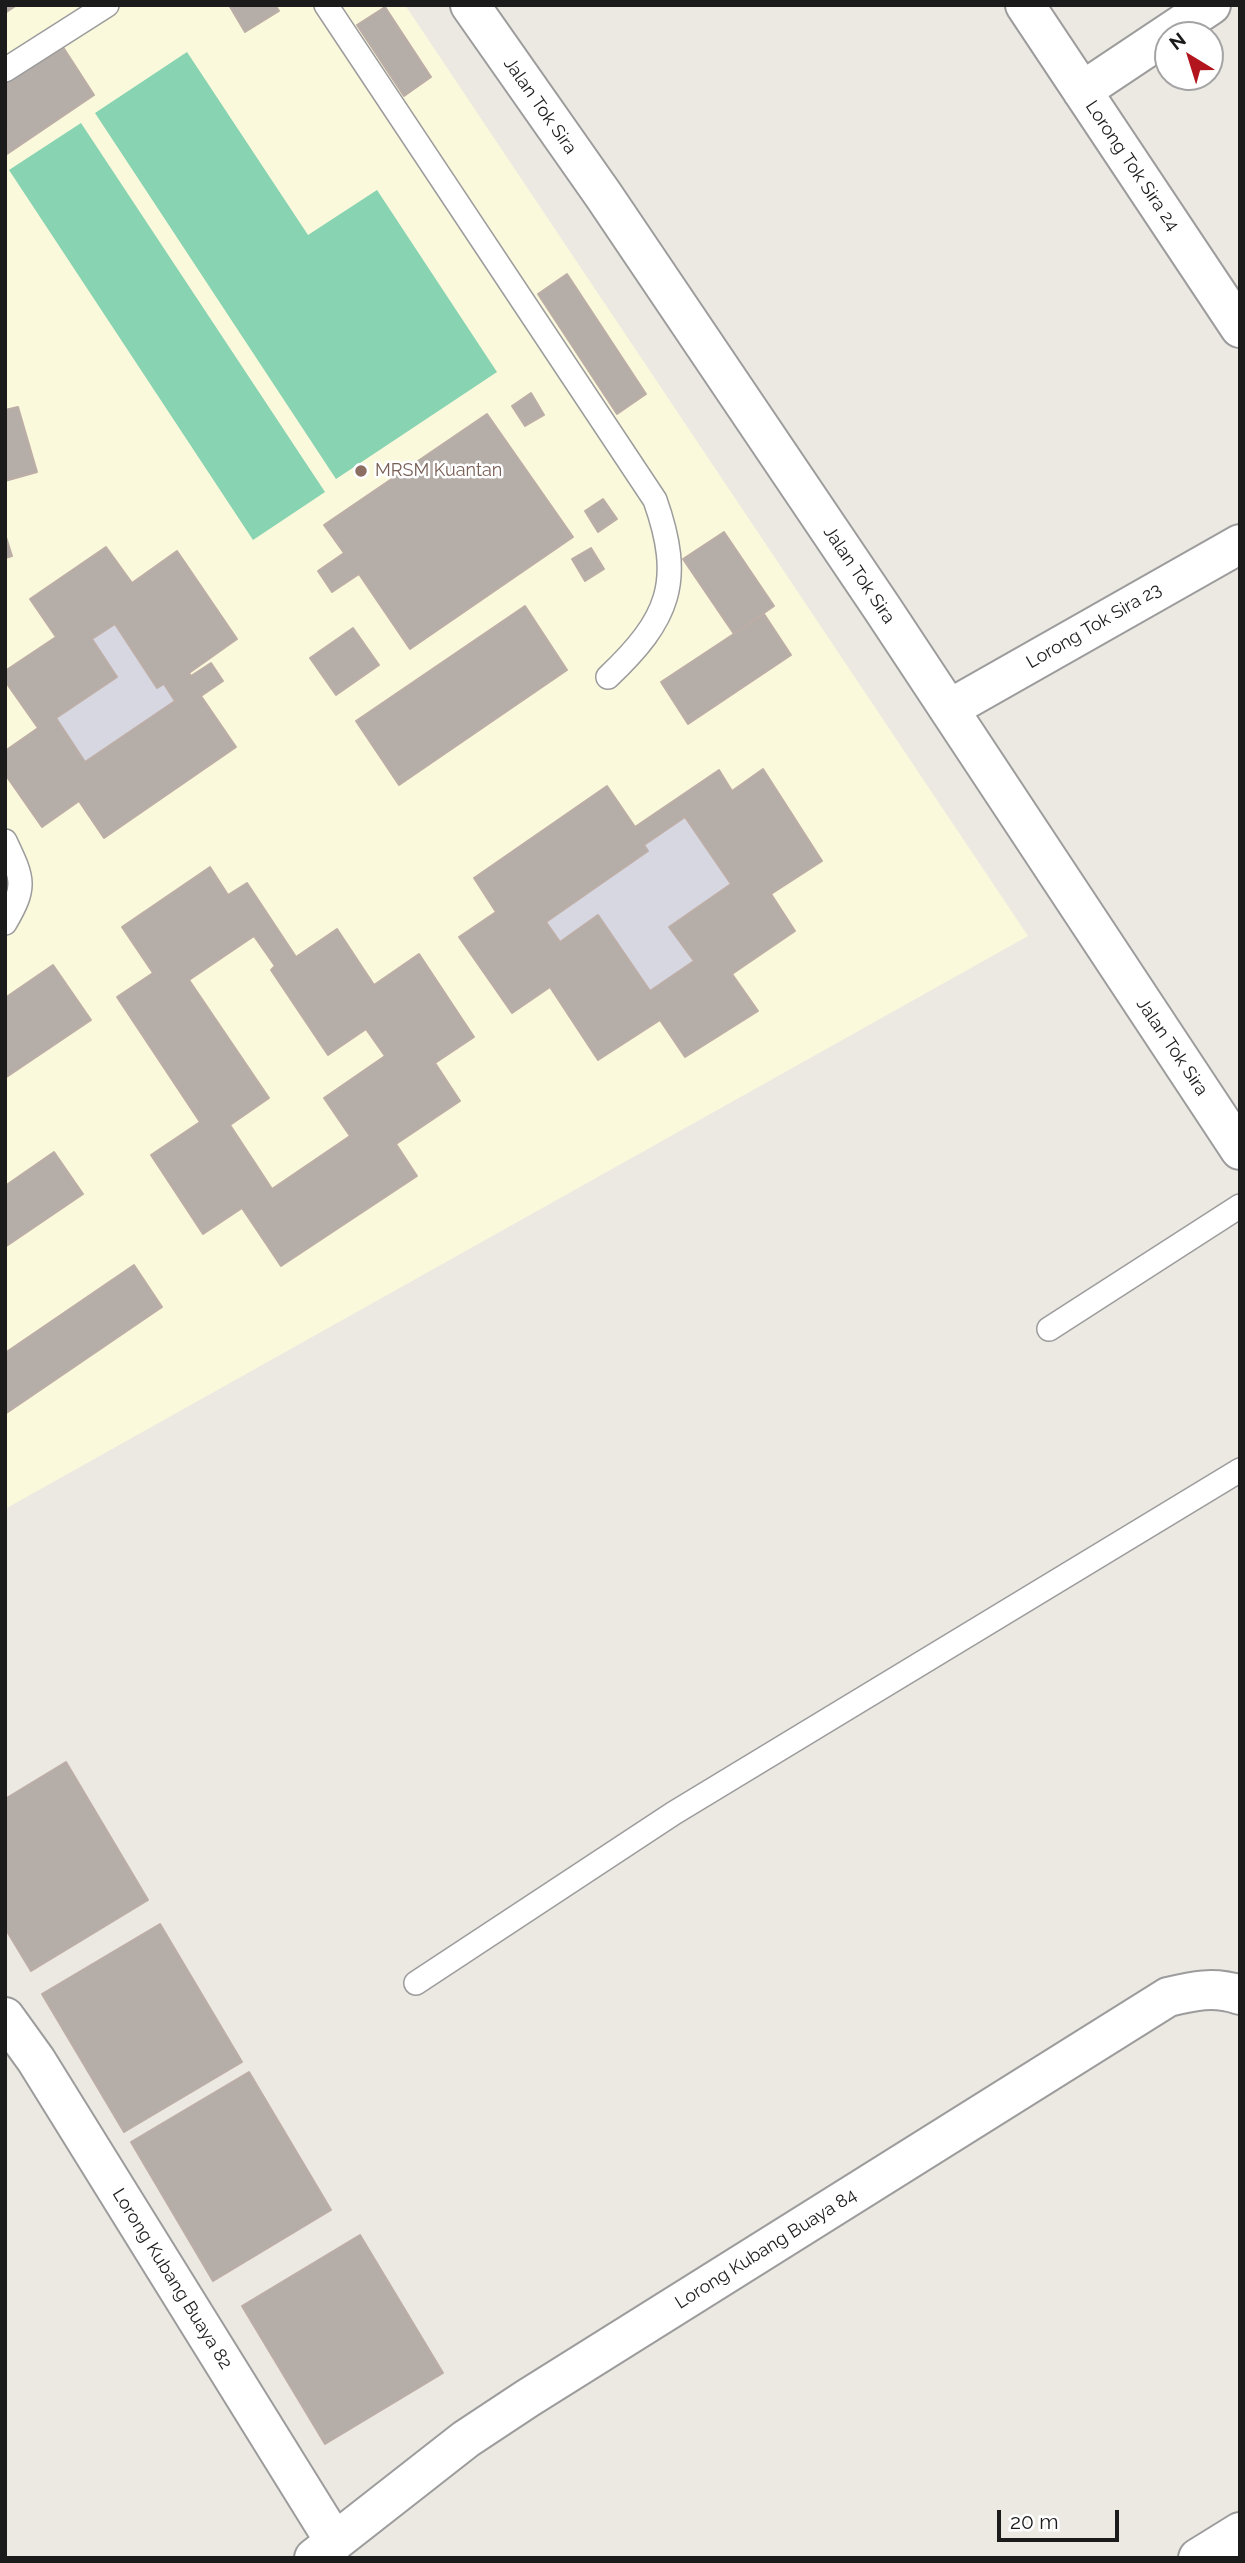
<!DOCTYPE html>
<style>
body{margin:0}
#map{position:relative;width:1245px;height:2563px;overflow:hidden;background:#ece8e2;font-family:Raleway,sans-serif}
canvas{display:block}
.frame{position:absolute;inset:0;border:7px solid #1b1b1b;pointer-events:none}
.north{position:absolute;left:1154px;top:21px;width:70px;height:70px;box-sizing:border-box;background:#fff;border:2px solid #a4a4a4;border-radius:50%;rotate:322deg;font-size:19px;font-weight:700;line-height:28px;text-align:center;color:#1b1b1b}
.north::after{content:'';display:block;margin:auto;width:24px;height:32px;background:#b2151e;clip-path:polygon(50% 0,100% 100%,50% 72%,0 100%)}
.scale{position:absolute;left:997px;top:2510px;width:122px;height:32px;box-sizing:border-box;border:4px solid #1b1b1b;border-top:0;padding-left:9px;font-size:21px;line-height:24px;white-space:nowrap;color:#1b1b1b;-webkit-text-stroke:5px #fff;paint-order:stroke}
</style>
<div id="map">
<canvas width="1245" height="2563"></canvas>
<div class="frame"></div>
<div class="north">N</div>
<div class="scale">20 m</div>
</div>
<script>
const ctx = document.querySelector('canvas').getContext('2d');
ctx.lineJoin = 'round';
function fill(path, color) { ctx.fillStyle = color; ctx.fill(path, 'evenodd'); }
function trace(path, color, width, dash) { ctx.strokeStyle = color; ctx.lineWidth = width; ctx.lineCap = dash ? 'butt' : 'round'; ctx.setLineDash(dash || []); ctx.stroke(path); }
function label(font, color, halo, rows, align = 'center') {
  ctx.font = font + ' Raleway,sans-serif'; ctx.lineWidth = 5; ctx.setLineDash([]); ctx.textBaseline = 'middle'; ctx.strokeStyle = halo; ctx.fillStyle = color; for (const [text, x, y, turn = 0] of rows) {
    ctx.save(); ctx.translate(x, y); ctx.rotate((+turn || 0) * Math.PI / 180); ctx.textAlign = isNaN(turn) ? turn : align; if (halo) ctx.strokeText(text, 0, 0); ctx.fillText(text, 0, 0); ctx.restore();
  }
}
const education = new Path2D(`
 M5 5H405L1028 936 5 1509Z`);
const pitch = new Path2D(`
 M187 52 308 235 377 190 497 372 336 479 95 113Z
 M81 123 325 492 253 540 9 170Z`);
const plaza = new Path2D(`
 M115 624 157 687 164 684 175 701 85 762 56 718 117 677 92 639Z
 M685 817 731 884 669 926 694 961 650 991 598 915 560 942 546 922 648 851 644 845Z`);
const building = new Path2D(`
 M5 5H17L5 13Z
 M229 5H275L279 11 245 32Z
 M385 7 431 77 404 96 357 25Z
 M61 44 94 95 7 154 5 81Z
 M567 274 646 394 617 414 538 294Z
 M531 393 544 415 525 426 512 406Z
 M18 407 37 472 5 481V410Z
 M487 414 573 537 410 649 359 574 332 592 318 571 344 553 324 525Z
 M603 499 617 519 598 532 585 511Z
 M724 532 774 606 734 634 683 559Z
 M5 534 12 556 5 558Z
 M106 547 132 583 177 551 237 639 189 673 191 676 211 663 223 681 201 696 236 747 104 838 79 801 42 827 5 774V751L38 728 5 681V671L56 637 30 599ZM115 624 157 688 164 684 175 701 85 762 56 718 117 677 92 639Z
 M591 548 604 569 585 581 572 559Z
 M525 606 567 670 399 785 356 721Z
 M764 614 791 655 688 724 661 682Z
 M353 628 379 665 336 695 310 658Z
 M763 769 822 861 771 894 795 931 732 974 758 1011 685 1057 660 1020 598 1060 550 987 512 1013 459 937 496 912 474 878 607 786 635 827 719 770 732 791ZM685 817 731 884 669 927 694 961 650 991 598 915 560 942 546 922 648 851 644 845Z
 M210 867 228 895 247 883 296 957 337 929 374 985 419 954 474 1037 435 1063 460 1101 396 1144 417 1176 281 1266 242 1208 203 1234 151 1155 200 1122 117 997 153 973 122 927ZM254 936 275 966 271 970 328 1055 366 1029 385 1056 324 1098 350 1136 272 1189 230 1125 269 1098 189 980Z
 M53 965 91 1020 5 1078V998Z
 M54 1152 83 1194 5 1247V1186Z
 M134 1265 162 1307 5 1414V1353Z
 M66 1762 148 1900 31 1971 5 1928V1799Z
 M160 1924 242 2062 124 2132 42 1994Z
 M249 2072 331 2210 213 2281 131 2142Z
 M360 2235 443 2373 325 2444 242 2306Z`);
const service = new Path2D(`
 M326 5 655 500C684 582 669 619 608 677
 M5 70 107 5
 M5 841C23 879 27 886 5 923
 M1049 1329 1240 1206
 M416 1983 674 1813 1240 1470`);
const minor = new Path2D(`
 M1025 5 1240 328
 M1082 91 1211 5
 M949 709 1240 544
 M5 2017 36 2060 335 2542
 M314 2558 466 2439 528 2398 1168 1997C1193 1991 1214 1986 1240 1995
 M1198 2558 1240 2532`);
const tertiary = new Path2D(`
 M470 5 604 196 882 608 1240 1150`);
const markers = [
 [361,471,7,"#8d6e63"]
];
const streetNames = [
 ["Jalan Tok Sira",540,106,55],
 ["Lorong Tok Sira 24",1132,166,56],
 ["Jalan Tok Sira",859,575,56],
 ["Lorong Tok Sira 23",1094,626,-30],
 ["Jalan Tok Sira",1172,1047,56],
 ["Lorong Kubang Buaya 84",766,2249,-32],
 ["Lorong Kubang Buaya 82",172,2279,58]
];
const educationNames = [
 ["MRSM Kuantan",375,471]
];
fill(education, '#fbf9dc');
fill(pitch, '#88d3b2');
fill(plaza, '#d7d7e1');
fill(building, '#b5ada8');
trace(building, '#bcaea6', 2);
trace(service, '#9c9c9c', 26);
trace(minor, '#9c9c9c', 42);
trace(tertiary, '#9c9c9c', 42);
trace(service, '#fff', 23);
trace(minor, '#fff', 38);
trace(tertiary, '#fff', 38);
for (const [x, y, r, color] of markers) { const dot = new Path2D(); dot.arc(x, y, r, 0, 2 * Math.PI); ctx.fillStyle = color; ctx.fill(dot); trace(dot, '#fff', 2.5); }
label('18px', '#1b1b1b', '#fff', streetNames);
label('18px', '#785e54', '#fff', educationNames, 'left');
</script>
